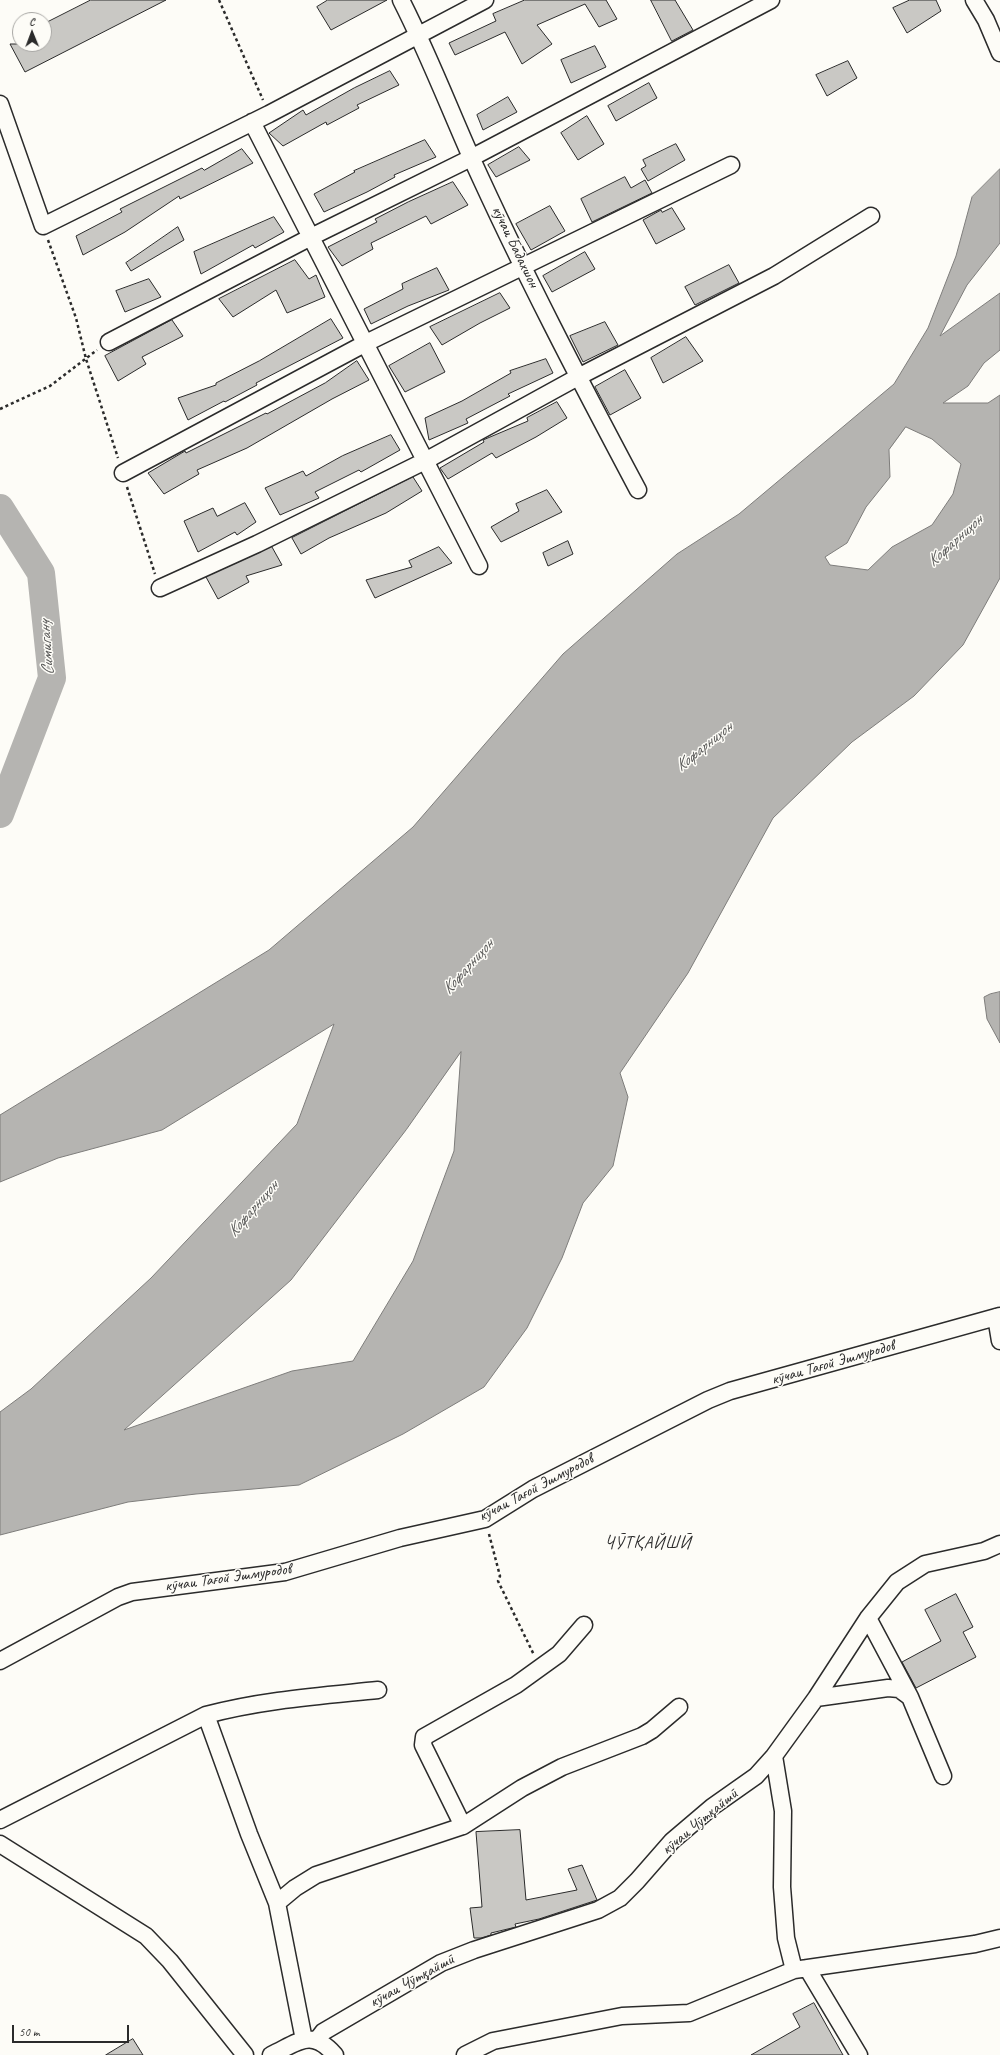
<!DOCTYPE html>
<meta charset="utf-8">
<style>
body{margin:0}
#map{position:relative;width:1000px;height:2055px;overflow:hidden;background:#fdfcf7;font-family:Caveat,sans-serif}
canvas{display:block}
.north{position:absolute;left:12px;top:12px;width:40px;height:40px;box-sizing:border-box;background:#fdfcf7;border:1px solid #a9a8a5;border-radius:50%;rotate:359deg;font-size:11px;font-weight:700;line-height:16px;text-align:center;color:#2b2b2b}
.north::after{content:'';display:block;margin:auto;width:14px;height:18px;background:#2b2b2b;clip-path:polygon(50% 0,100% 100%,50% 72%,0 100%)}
.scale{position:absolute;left:12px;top:2025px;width:117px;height:18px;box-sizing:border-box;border:2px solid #2b2b2b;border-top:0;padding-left:5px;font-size:12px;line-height:14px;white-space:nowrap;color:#2b2b2b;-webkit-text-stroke:3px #fdfcf7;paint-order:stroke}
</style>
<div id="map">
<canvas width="1000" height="2055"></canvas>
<div class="north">С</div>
<div class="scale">50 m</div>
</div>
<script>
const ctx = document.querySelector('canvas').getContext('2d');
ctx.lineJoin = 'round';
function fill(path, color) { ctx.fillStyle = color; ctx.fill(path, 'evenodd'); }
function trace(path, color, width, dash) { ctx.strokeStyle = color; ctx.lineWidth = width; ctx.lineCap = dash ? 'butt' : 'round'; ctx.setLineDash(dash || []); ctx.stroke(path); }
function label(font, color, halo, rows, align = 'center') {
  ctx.font = font + ' Caveat,sans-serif'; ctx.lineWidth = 3; ctx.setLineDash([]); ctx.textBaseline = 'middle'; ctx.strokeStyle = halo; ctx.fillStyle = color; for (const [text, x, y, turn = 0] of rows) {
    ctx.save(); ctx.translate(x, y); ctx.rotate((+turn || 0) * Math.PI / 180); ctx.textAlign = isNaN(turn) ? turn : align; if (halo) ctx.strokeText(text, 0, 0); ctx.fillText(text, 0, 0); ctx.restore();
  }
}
const water = new Path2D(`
 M1000 169V243L967 285 940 336 1000 293V350L984 363 968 386 943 403H988L1000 395V578L963 645 914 696 852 742 773 818 688 973 620 1073 628 1097 613 1166 583 1203 562 1258 527 1328 484 1387 403 1434 299 1485 196 1494 128 1502 0 1535V1412L31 1389 151 1278 297 1124 334 1024 162 1130 58 1158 0 1182V1115L269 950 413 827 563 654 677 554 739 514 894 384 928 328 956 256 972 197ZM906 427 932 439 961 464 953 494 932 525 892 547 868 570 830 565 825 557 847 543 866 507 890 477 889 450ZM461 1052 454 1151 413 1261 353 1361 292 1371 124 1430 291 1280 406 1130Z
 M1000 992V1043L987 1019 984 997 990 994Z`);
const river = new Path2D(`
 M0 508 41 573 52 678 0 814`);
const building = new Path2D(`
 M91 0H166L25 72 10 44H44V24Z
 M328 0H387L331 30 317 7Z
 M525 0H606L617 19 599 27 585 4 537 25 552 44 522 64 505 32 455 55 449 43 496 21 493 14Z
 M651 0H675L693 30 672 41Z
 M910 0H936L941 11 907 33 893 8Z
 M595 46 606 67 571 83 561 60Z
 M848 61 857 78 827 96 816 75Z
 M390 71 399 85 357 105 359 108 327 125 326 122 283 146 269 133 303 110 306 115 354 88Z
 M649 83 657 98 616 121 608 106Z
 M508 97 517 112 483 130 477 115Z
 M587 116 604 144 578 160 561 133Z
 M425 140 436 157 394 175 395 177 367 192 324 212 314 194 355 172 354 171Z
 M676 144 685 160 648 181 641 169 646 166 643 160Z
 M519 147 530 160 496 177 488 165Z
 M242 149 253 163 180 199 179 196 125 232 83 255 76 236 122 212 120 209 202 168 204 170Z
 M625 177 631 188 645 180 652 193 592 222 581 199Z
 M453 182 468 205 431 224 426 216 371 243 373 249 342 266 328 247 377 222 375 219 408 202Z
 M550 206 565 231 531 250 516 224Z
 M672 208 685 229 656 244 643 220 661 210 662 212Z
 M274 217 284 232 255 248 253 245 201 274 194 252Z
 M178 227 184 240 131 271 126 263Z
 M585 252 595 269 552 292 543 276Z
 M295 260 309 279 316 275 325 297 287 313 276 290 233 317 219 299Z
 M729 265 739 283 695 305 685 287Z
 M437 268 449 290 408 306 371 324 364 309 403 289 402 284Z
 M149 279 161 297 125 312 116 291Z
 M500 293 510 308 480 323 442 345 430 327Z
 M331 319 343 338 256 383 257 385 225 402 224 401 188 420 178 398 216 385V383L259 361Z
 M172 320 183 336 142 357 146 364 118 381 105 356Z
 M605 322 618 345 583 362 570 336Z
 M686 337 703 361 663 383 651 358Z
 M430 343 445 372 405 392 389 366Z
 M546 359 553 373 508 394 510 396 466 419 468 423 429 440 425 418 462 401 511 373 510 371Z
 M357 361 369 380 332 399 247 448 197 470 199 474 164 494 148 473 185 451 186 453 266 413 267 414 325 383Z
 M625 370 641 398 610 415 595 387Z
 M557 402 567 418 536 437 496 458 492 453 448 479 440 468 484 442 483 440 528 421 527 418Z
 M391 435 400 450 361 472 359 470 315 492 319 498 280 515 265 488 303 471 306 476 342 456Z
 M413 477 422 491 386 513 329 538 301 554 292 538Z
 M547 490 562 512 501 542 491 527 519 511 516 504Z
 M245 503 256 522 237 535 235 532 198 552 184 521 213 508 217 516Z
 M568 541 573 554 548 566 543 553Z
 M272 547 282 565 246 576 249 582 218 599 206 577Z
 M439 547 452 563 375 598 366 580 412 567 409 561Z
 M956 1594 973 1627 963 1632 976 1657 916 1688 902 1662 941 1641 925 1610Z
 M520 1830 526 1900 577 1890 568 1869 582 1865 597 1900 539 1919 515 1924 516 1927 491 1933V1935L481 1938H474L470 1908 482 1907 476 1832Z
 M814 2003 843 2055H751L800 2027 793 2014Z
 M133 2039 143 2055H106Z`);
const path = new Path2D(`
 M219 0 263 100
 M48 240 76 318 86 359 118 458
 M0 409 50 386 97 350
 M127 487 155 574
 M489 1534 500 1576 498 1581 534 1655`);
const minor = new Path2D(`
 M401 0C427 51 448 105 471 157 522 270 580 381 638 490
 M974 0 986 20 1000 53
 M0 104 43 226 269 114 485 0
 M252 122 479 566
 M109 342 311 237 471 158 771 0
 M123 473 366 343 731 165
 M160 588 257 544 425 461 578 377 774 276 871 216
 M996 1317 1000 1341
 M868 1618 910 1697
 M0 1661 118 1597 132 1592 285 1572 400 1538 485 1519 533 1489 708 1400 730 1391 1000 1316
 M816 1698 888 1688 899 1689 910 1697 943 1776
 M206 1715 249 1834 277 1903 304 2040
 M774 1756 783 1811 782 1887 786 1938 794 1970
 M0 1820 206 1715C262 1700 320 1696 378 1690
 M463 1826 423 1745 424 1737 516 1685 559 1654 584 1625
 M0 1844 146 1936 170 1961 245 2055
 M277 1903 295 1888 316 1875 463 1826 522 1788 562 1767 642 1736 652 1730 679 1707
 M807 1968 859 2055
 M317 2040 323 2032 441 1963 474 1950 598 1910 620 1898 637 1881 672 1841 712 1807 756 1776 774 1756 816 1698 868 1618 897 1582 925 1564 984 1551 1000 1544
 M271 2055C299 2042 311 2028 335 2055
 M465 2055 493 2041 622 2016 689 2013 794 1970 975 1944 1000 1938`);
const streetNames = [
 ["кӯчаи Бадахшон",515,247,64],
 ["кӯчаи Тағой Эшмуродов",833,1363,-16],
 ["кӯчаи Тағой Эшмуродов",536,1488,-28],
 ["кӯчаи Тағой Эшмуродов",228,1578,-8],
 ["кӯчаи Чӯтқайшӣ",700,1822,-40],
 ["кӯчаи Чӯтқайшӣ",412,1981,-29]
];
const waterNames = [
 ["Кофарниҳон",955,541,-42],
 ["Симиганҷ",47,648,-94],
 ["Кофарниҳон",704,747,-39],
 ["Кофарниҳон",468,967,-48],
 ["Кофарниҳон",253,1209,-49]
];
const neighbourhoodNames = [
 ["ЧӮТҚАЙШӢ",648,1544]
];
fill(water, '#b5b4b1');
trace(water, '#7e7d7b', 1);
trace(river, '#b5b4b1', 28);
fill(building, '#c9c8c4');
trace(building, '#2b2b2b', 1);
trace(minor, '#2b2b2b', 19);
trace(path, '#2b2b2b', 2.5, [3, 3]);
trace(minor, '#fdfcf7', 16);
label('16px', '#2b2b2b', '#fdfcf7', streetNames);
label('italic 17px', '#5b5b5a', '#fdfcf7', waterNames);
ctx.letterSpacing = '1px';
label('17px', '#2b2b2b', '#fdfcf7', neighbourhoodNames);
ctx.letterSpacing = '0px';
</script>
